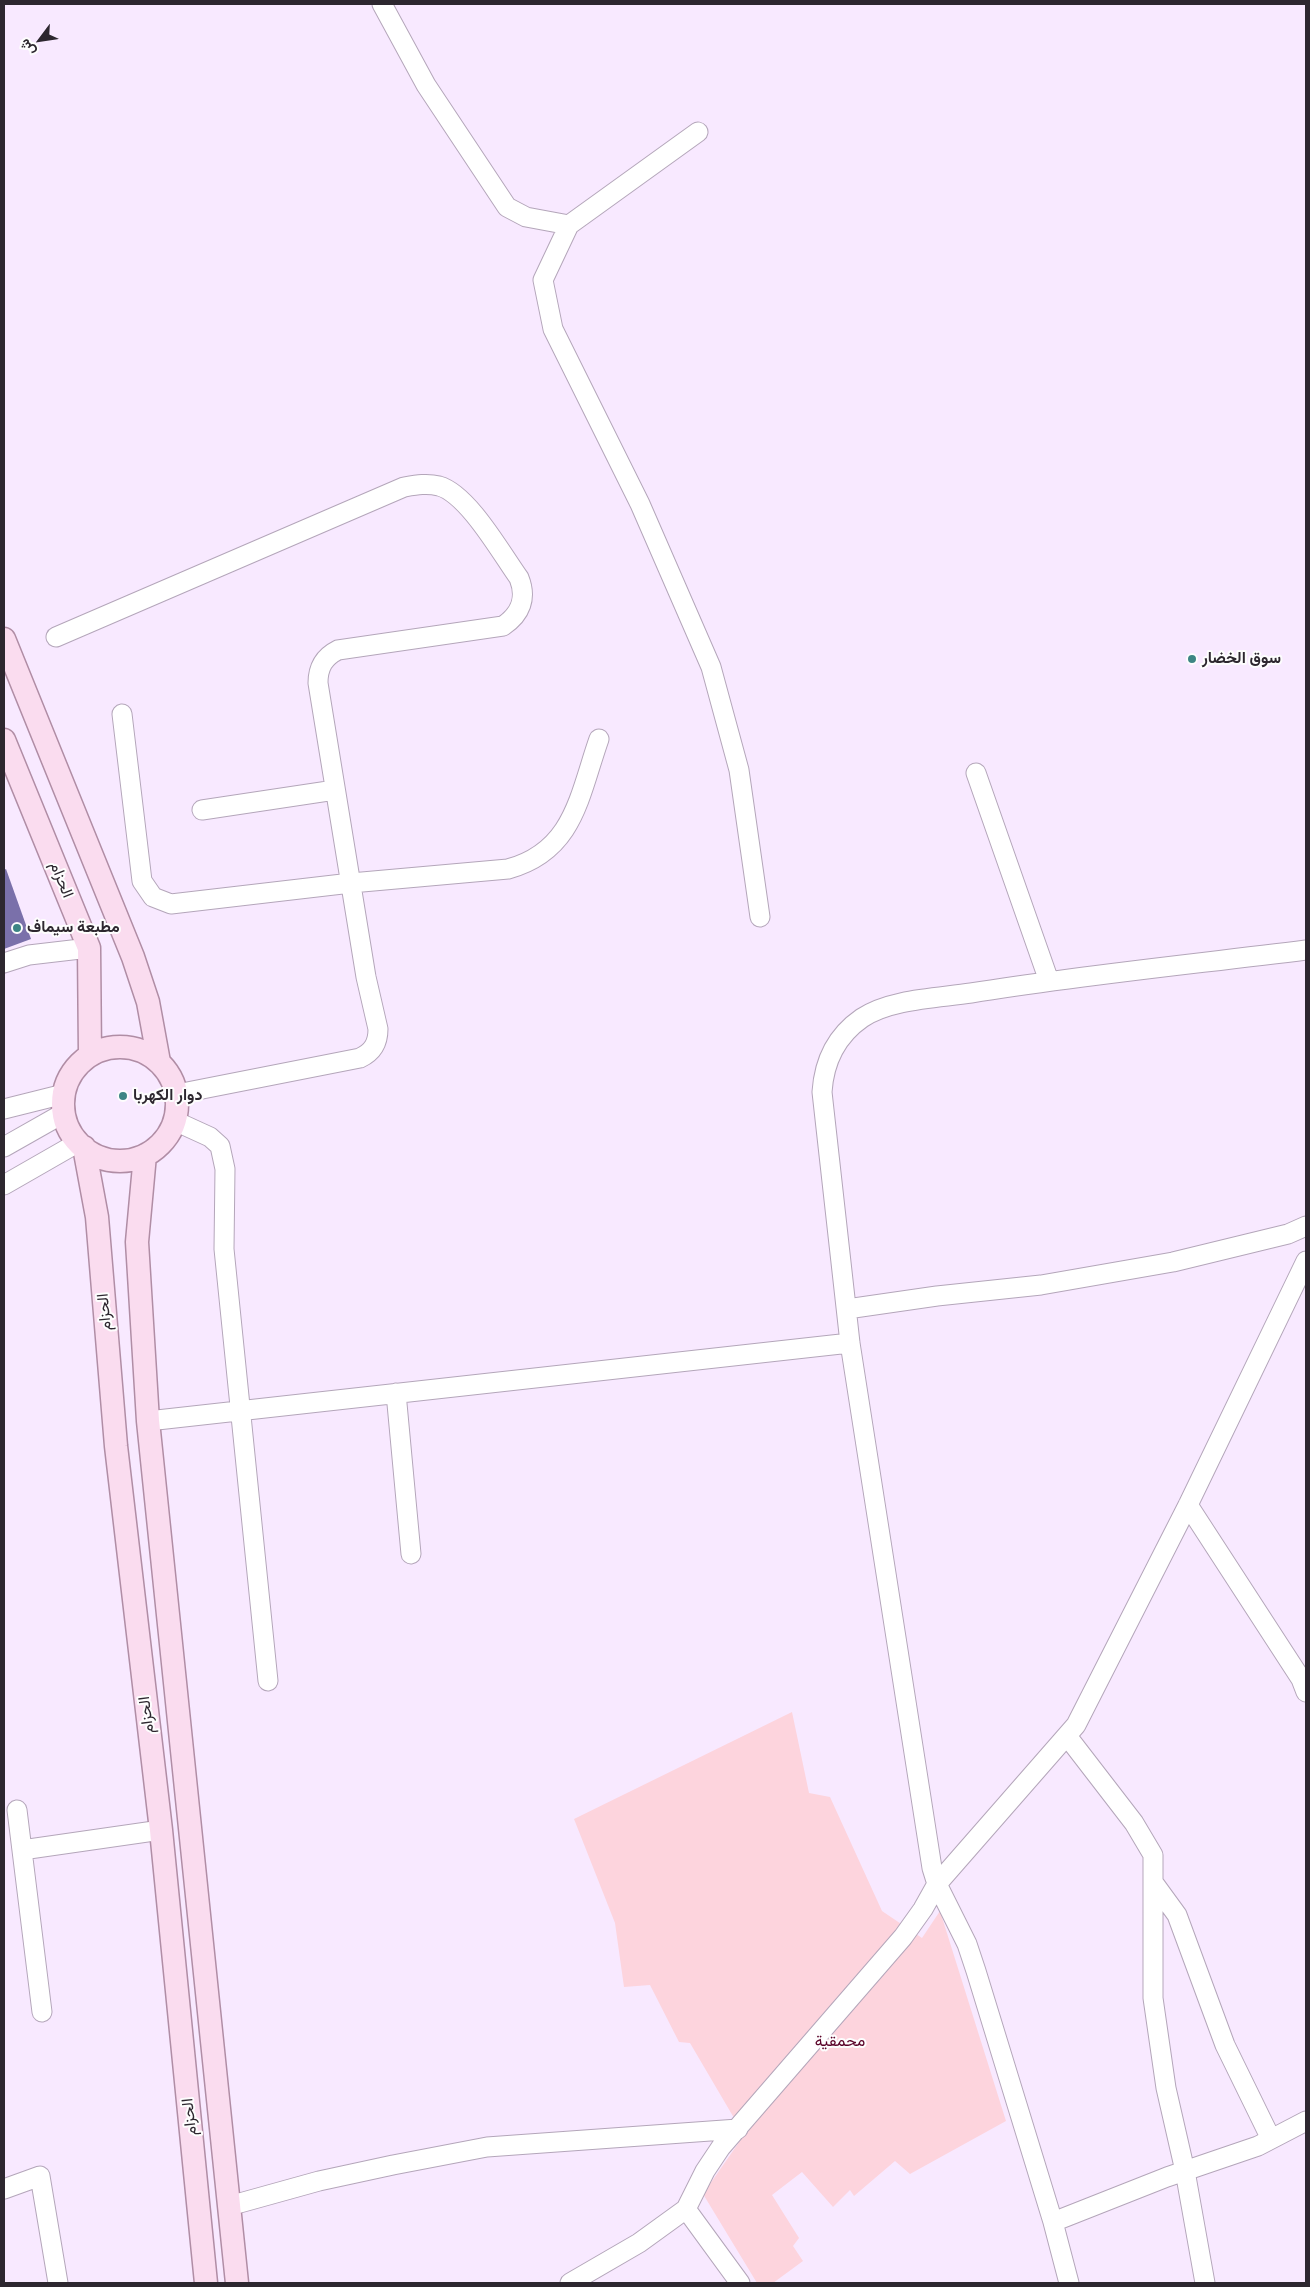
<!DOCTYPE html>
<meta charset="utf-8">
<style>
body{margin:0}
#map{position:relative;width:1310px;height:2287px;overflow:hidden;background:#f8e9ff;font-family:"DM Sans",Vazirmatn,sans-serif}
canvas{display:block}
.frame{position:absolute;inset:0;border:5px solid #2d272f;pointer-events:none}
.north{position:absolute;left:15px;top:15px;width:50px;height:50px;-webkit-text-stroke:4px #fdfdfd;paint-order:stroke;rotate:239deg;font-size:14px;font-weight:700;line-height:20px;text-align:center;color:#2d272f}
.north::after{content:'';display:block;margin:auto;width:18px;height:22px;background:#2d272f;clip-path:polygon(50% 0,100% 100%,50% 72%,0 100%)}
</style>
<div id="map">
<canvas width="1310" height="2287"></canvas>
<div class="frame"></div>
<div class="north">ش</div>
</div>
<script>
const ctx = document.querySelector('canvas').getContext('2d');
ctx.lineJoin = 'round';
function fill(path, color) { ctx.fillStyle = color; ctx.fill(path, 'evenodd'); }
function trace(path, color, width, dash) { ctx.strokeStyle = color; ctx.lineWidth = width; ctx.lineCap = dash ? 'butt' : 'round'; ctx.setLineDash(dash || []); ctx.stroke(path); }
function label(font, color, halo, rows, align = 'center') {
  ctx.font = font + ' "DM Sans",Vazirmatn,sans-serif'; ctx.lineWidth = 4; ctx.setLineDash([]); ctx.textBaseline = 'middle'; ctx.strokeStyle = halo; ctx.fillStyle = color; for (const [text, x, y, turn = 0] of rows) {
    ctx.save(); ctx.translate(x, y); ctx.rotate((+turn || 0) * Math.PI / 180); ctx.textAlign = isNaN(turn) ? turn : align; if (halo) ctx.strokeText(text, 0, 0); ctx.fillText(text, 0, 0); ctx.restore();
  }
}
const green = new Path2D(`
 M792 1712 809 1793 830 1797 882 1911 922 1938 940 1911 1006 2121 910 2174 895 2161 854 2196 850 2190 833 2207 802 2172 772 2195 799 2238 793 2246 803 2261 773 2283H757L703 2194 744 2135 690 2043 679 2042 650 1985 624 1987 615 1923 574 1819Z`);
const building = new Path2D(`
 M6 869 31 939 4 949V870Z`);
const minor = new Path2D(`
 M382 4 426 85 507 207 526 217 569 225 698 132
 M569 225 543 280 553 329 640 504 711 667 739 770 760 917
 M56 637 404 487C416 485 427 483 439 486 468 494 501 553 519 578 527 598 521 614 503 626L338 650C324 657 318 667 318 683L366 977 378 1029C378 1043 373 1052 360 1058L177 1094
 M122 714 142 881 153 897 171 904 351 883 508 869C574 851 579 796 599 739
 M976 773 1049 981
 M202 810 335 790
 M4 963 29 955 89 948
 M4 1109 64 1094
 M175 1121 210 1137 220 1146 225 1169 224 1249 268 1681
 M4 1147 64 1113
 M4 1185 79 1142
 M847 1309 937 1296 1041 1285 1173 1262 1288 1234 1306 1226
 M396 1393 411 1554
 M148 1421 850 1343
 M1188 1505 1301 1679 1306 1692
 M1067 1736 1134 1823 1153 1855V1998L1166 2088 1185 2171 1205 2283
 M17 1810 42 2012
 M22 1850 161 1830
 M1153 1882 1177 1915 1225 2045 1271 2139
 M4 2189 40 2176 58 2283
 M229 2206 319 2181 393 2165 487 2147 738 2129
 M686 2209 740 2283
 M1053 2222 1167 2177 1258 2146 1306 2121
 M570 2283 639 2243 686 2209 705 2171 721 2147 903 1937 923 1909 937 1884 1076 1725 1188 1505 1306 1261
 M1069 2283 1053 2222 976 1971 967 1944 937 1884 932 1868 850 1343 822 1092C824 1062 836 1036 862 1018 890 999 938 998 971 993 1083 975 1195 964 1306 950`);
const major = new Path2D(`
 M4 639 133 957 148 1002 159 1062
 M4 740 89 948 90 1055
 M63 1104a57 57 0 1 1 114 0a57 57 0 1 1-114 0Z
 M84 1147 97 1217 116 1446 161 1830 206 2283
 M145 1155 137 1242 148 1421 237 2283`);
const markers = [
 [1192,659,5,"#3d8584"],
 [17,928,5,"#3d8584"],
 [123,1096,5,"#3d8584"]
];
const poiNames = [
 ["سوق الخضار",1202,659],
 ["مطبعة سيماف",27,928],
 ["دوار الكهربا",133,1096]
];
const streetNames = [
 ["الحزام",61,880,68],
 ["الحزام",105,1312,-95],
 ["الحزام",147,1715,-97],
 ["الحزام",190,2117,-96]
];
const parkNames = [
 ["محمقية",840,2042]
];
fill(green, '#fdd4dd');
fill(building, '#7a70aa');
trace(minor, '#b4a6ba', 21);
trace(major, '#b08da5', 25);
trace(minor, '#fff', 19);
trace(major, '#fadcef', 22);
for (const [x, y, r, color] of markers) { const dot = new Path2D(); dot.arc(x, y, r, 0, 2 * Math.PI); ctx.fillStyle = color; ctx.fill(dot); trace(dot, '#fdfdfd', 2); }
label('bold 16px', '#2d272f', '#fdfdfd', poiNames, 'left');
label('16px', '#2d272f', '#fdfdfd', streetNames);
label('16px', '#5a0228', '#fdfdfd', parkNames);
</script>
